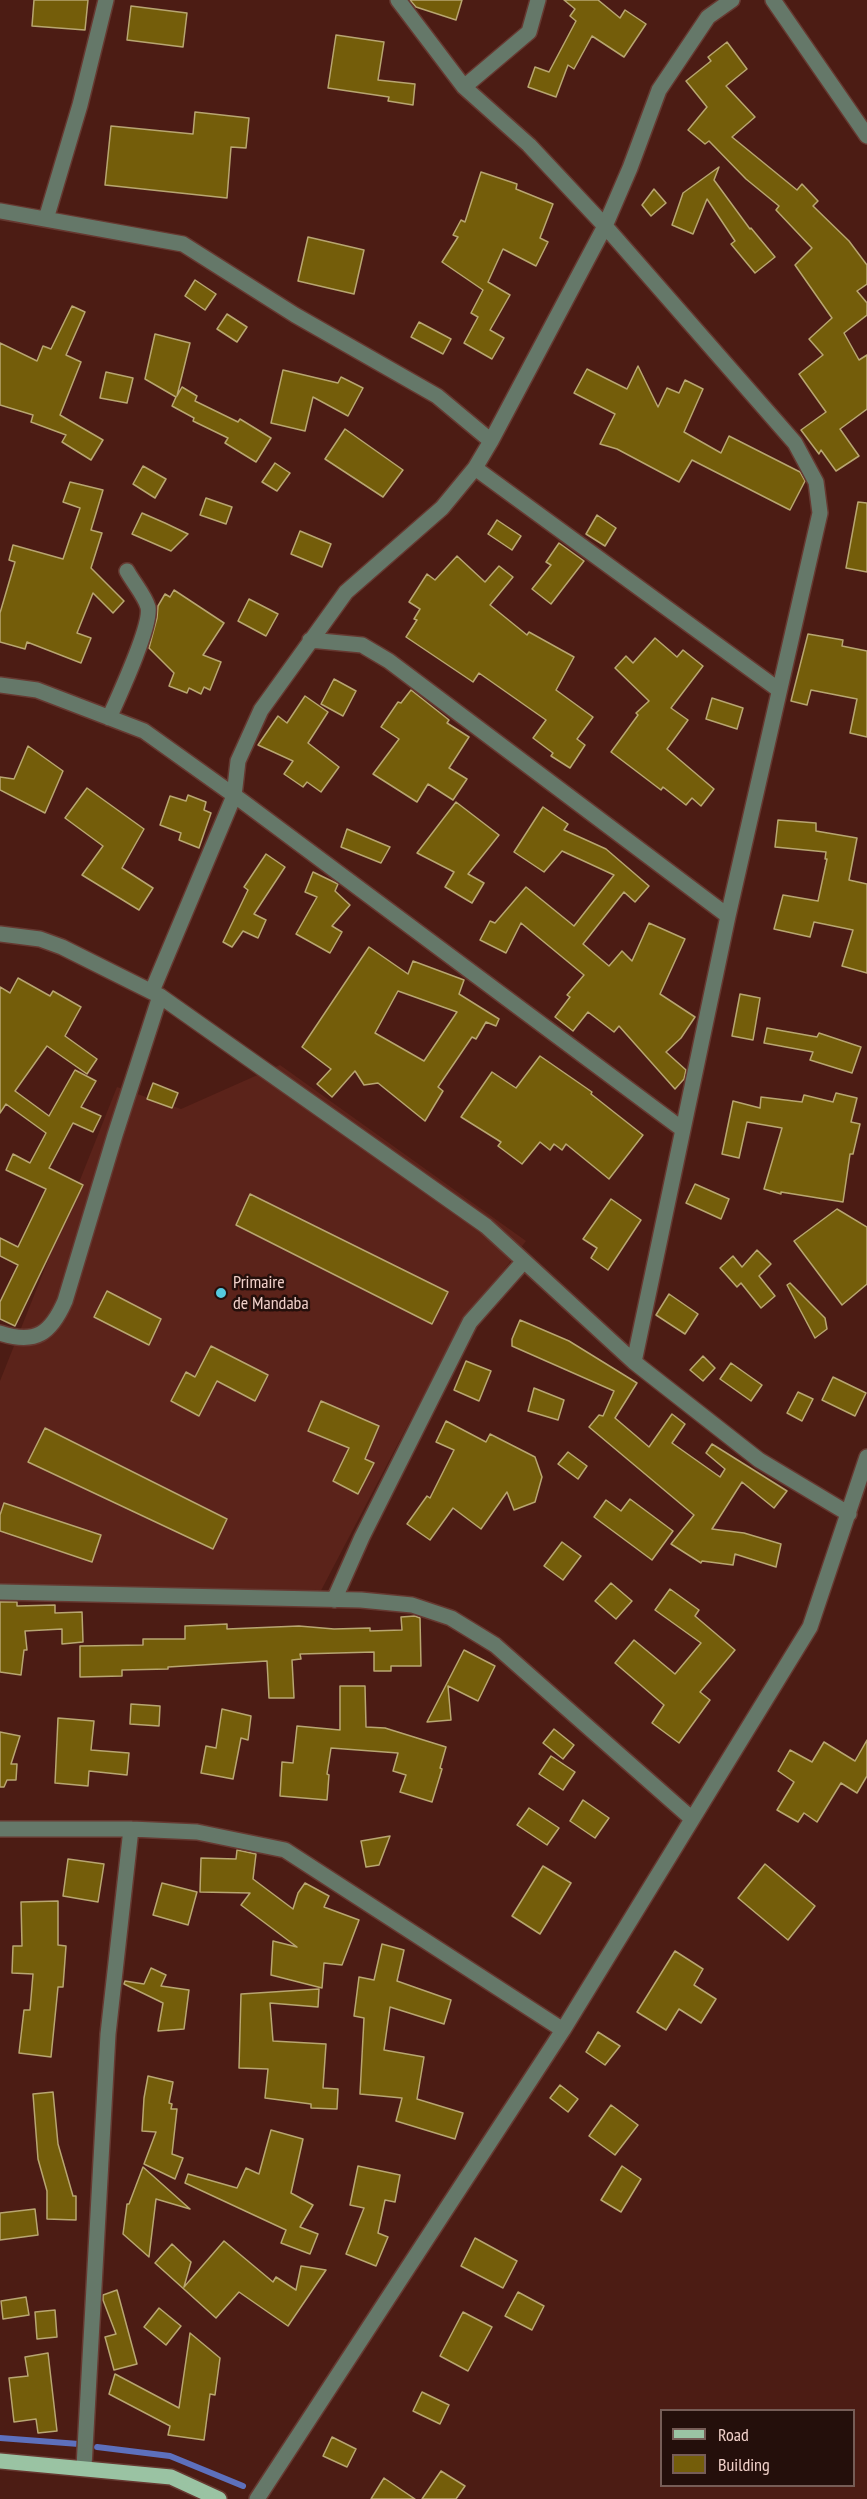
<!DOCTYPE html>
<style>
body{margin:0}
#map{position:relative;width:867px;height:2499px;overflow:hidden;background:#4c1c14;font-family:"PT Sans Narrow",sans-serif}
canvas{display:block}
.legend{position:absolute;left:660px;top:2409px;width:195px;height:78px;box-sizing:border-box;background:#240f0b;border:2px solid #765d57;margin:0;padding:8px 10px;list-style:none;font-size:18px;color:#f1d1ca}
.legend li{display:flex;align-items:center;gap:12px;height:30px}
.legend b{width:30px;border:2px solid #765d57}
</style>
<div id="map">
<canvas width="867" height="2499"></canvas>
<ul class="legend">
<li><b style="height:8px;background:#9ac3a3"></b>Road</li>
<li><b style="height:16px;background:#745d0a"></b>Building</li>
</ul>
</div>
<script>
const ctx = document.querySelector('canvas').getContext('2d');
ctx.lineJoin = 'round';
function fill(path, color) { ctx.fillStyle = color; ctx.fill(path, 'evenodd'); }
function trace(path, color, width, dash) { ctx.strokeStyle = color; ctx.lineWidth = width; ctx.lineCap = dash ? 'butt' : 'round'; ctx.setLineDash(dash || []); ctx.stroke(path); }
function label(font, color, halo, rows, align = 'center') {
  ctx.font = font + ' "PT Sans Narrow",sans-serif'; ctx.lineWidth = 5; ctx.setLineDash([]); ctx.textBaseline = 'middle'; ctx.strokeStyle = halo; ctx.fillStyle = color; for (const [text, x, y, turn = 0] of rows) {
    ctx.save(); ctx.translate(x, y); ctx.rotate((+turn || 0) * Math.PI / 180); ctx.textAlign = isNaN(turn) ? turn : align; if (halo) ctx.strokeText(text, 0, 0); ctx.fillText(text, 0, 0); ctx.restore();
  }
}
const built = new Path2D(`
 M280 1065 526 1241 457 1331 315 1602 0 1589V1381L117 1087 181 1109Z`);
const stream = new Path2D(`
 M0 2438 79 2444
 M97 2447 170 2456 243 2486`);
const building = new Path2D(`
 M34 0H88L85 30 32 26Z
 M410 0H462L456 20 416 7Z
 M564 0H598L620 18 625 10 646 24 624 57 592 36 574 69 568 65 556 97 528 87 535 67 549 72 576 21 570 16 575 9Z
 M131 6 187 13 183 47 127 40Z
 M336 35 384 42 378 80 415 84 413 105 388 101 389 97 328 88Z
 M727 42 747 69 726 86 755 117 732 137 797 190 802 184 818 201 813 206 849 241 867 265V284L857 291 867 303V315L844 333 859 360 867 355V409L840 429 859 456 836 471 821 450 819 454 801 430 826 412 799 374 823 355 809 339 832 318 795 265 812 248 776 210 779 206 746 179 709 141 705 144 688 130 707 107 686 81 711 61 708 57Z
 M195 112 249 118 246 148 231 147 227 198 105 185 111 126 193 134Z
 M719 167 714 180 750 229 751 228 775 257 755 273 731 244 735 241 707 199 693 234 672 225 683 193Z
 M481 172 517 184 516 189 553 204 540 238 548 242 536 266 503 249 488 282 510 295 490 330 504 338 492 359 464 343 478 317 471 313 483 290 442 262 458 237 453 235 461 220 465 222Z
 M654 189 666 203 651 216 642 205Z
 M308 237 364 250 354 294 298 281Z
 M195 280 216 294 205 310 185 296Z
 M72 306 85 312 66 355 81 362 60 415 103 440 91 460 62 442 66 435 31 422 33 415 0 405V343L37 361 43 346 51 349Z
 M227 314 247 327 237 342 217 329Z
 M419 322 451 339 443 354 411 337Z
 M155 334 190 343 177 396 182 387 197 396 195 401 238 422 240 419 271 438 256 462 225 443 228 438 193 421 194 418 172 406 176 397 145 379Z
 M638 366 658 407 667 388 679 393 685 380 703 389 684 432 721 453 729 436 800 472 805 481 790 510 692 460 679 482 617 449 600 444 615 414 574 393 587 369 627 389Z
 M283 370 338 383 341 377 363 388 348 416 313 397 305 431 271 423Z
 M106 372 133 378 127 403 100 398Z
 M345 429 403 470 383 497 325 459Z
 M275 463 290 473 277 491 262 482Z
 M143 466 166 479 155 498 133 484Z
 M70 482 103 490 91 530 102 533 91 568 124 601 113 613 93 593 77 633 91 638 81 663 27 642 25 649 0 642V613L15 562 9 560 13 545 63 559 80 508 63 502Z
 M206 498 232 507 226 524 200 515Z
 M858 502 867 503V572L846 568Z
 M142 513 165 523 188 534 171 551 132 534Z
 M597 515 616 528 605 546 586 534Z
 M497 520 521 536 512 550 488 534Z
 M300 531 331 544 322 567 291 554Z
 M559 543 584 561 551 604 532 589 551 565 546 562Z
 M457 556 485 582 499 566 513 577 490 605 527 635 529 632 574 657 556 690 593 717 577 739 585 745 570 768 551 756 553 753 533 738 546 720 479 673 473 682 406 637 417 620 414 619 420 609 409 602 427 574 435 580Z
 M174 590 224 623 203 655 221 662 210 690 204 687 201 694 189 688 187 693 169 686 174 673 149 648 157 618 158 606 165 594 170 597Z
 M249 599 278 614 266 636 238 621Z
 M808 634 843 640 842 646 867 651V737L850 733 857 699 811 690 807 705 791 701Z
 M655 638 677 657 683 650 703 666 671 708 688 720 667 749 714 789 701 806 692 798 686 805 663 787 661 790 611 752 638 715 636 713 649 701 615 668 626 656 633 663Z
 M334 679 356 691 343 716 321 704Z
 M411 690 449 720 447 723 469 737 449 768 467 779 453 800 428 784 417 802 373 774 399 739 381 727 398 702 401 703Z
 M305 696 328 712 308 743 339 767 321 792 307 782 303 787 284 774 293 761 258 745 278 716 287 723Z
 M712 698 743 708 737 729 706 719Z
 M28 746 63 771 45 813 0 790V777L14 779Z
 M87 788 144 829 122 868 153 888 139 910 82 875 103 846 65 818Z
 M188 795 206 802 204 810 211 813 199 848 179 840 181 833 160 825 170 796 186 801Z
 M456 802 499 835 468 874 484 883 472 903 445 887 454 872 417 853Z
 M543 807 568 824 564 830 606 849 649 886 635 902 624 892 583 944 609 966 622 951 632 961 649 923 685 939 660 994 695 1017 681 1038 666 1052 686 1070 684 1079 675 1089 619 1026 614 1032 588 1012 573 1031 555 1017 570 997 567 995 584 975 521 923 506 953 480 940 490 921 495 923 526 887 574 926 614 875 562 851 544 872 514 852Z
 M778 820 816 823V831L857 838 849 880 867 884V973L842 966 853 930 814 922 810 937 774 929 783 895 818 901 827 859H825L826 852 775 847Z
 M347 829 390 847 381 863 341 847Z
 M266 854 285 867 254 914 266 920 258 938 243 931 232 947 223 942 248 890 244 887Z
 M313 872 338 884 335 891 350 905 332 926 342 932 330 953 296 934 317 897 305 892Z
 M369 947 408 974 413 961 464 980 459 994 499 1019 496 1026 486 1022 476 1039 472 1037 438 1087 443 1091 425 1121 378 1083 364 1085 355 1071 332 1097 317 1084 331 1069 302 1047ZM398 991 457 1012 424 1061 375 1033Z
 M18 978 50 996 53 991 81 1007 65 1036 97 1059 87 1074 47 1046 15 1091 49 1116 75 1070 96 1081 81 1107 101 1116 93 1132 73 1123 49 1168 83 1185 15 1326 0 1319V1302L18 1265 0 1256V1238L18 1247 46 1189 6 1170 13 1154 30 1163 46 1133 6 1104 0 1113V987L10 993Z
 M740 994 760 998 753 1040 732 1036Z
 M767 1028 817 1037 819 1033 861 1047 852 1073 810 1060 813 1052 764 1043Z
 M540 1056 592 1092 591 1094 643 1135 609 1179 566 1144 562 1150 554 1144 550 1150 540 1142 522 1164 498 1146 501 1142 461 1117 492 1072 516 1088Z
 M153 1083 178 1093 172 1108 147 1099Z
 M836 1093 857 1098 851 1122 860 1124 853 1154H850L843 1202 781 1192V1194L764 1189 782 1128 747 1122 739 1158 722 1154 733 1101 760 1108 761 1097 802 1102 804 1095 833 1102Z
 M695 1184 729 1199 721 1219 686 1203Z
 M250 1194 448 1292 432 1324 236 1225Z
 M611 1199 641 1220 608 1270 591 1258 597 1248 583 1239Z
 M837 1209 867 1227V1284L842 1305 794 1241Z
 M757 1250 771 1264 759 1276 775 1296 761 1308 741 1283 737 1287 720 1268 733 1256 742 1267Z
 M790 1283 825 1318 827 1329 815 1338 787 1285Z
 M107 1291 161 1319 149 1345 94 1317Z
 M669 1294 698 1314 685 1334 656 1315Z
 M520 1320 569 1341 637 1383 615 1418 649 1447 672 1414 685 1424 672 1443 720 1477 725 1469 706 1453 712 1444 787 1491 774 1508 742 1482 712 1529 744 1533 781 1544 776 1567 735 1554 733 1565 702 1561 701 1563 671 1544 694 1515 589 1427 599 1415 603 1416 614 1391 512 1346V1339Z
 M211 1346 268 1375 255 1401 217 1381 199 1416 171 1401 186 1372 195 1377Z
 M703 1356 715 1368 703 1381 690 1370Z
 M466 1361 491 1371 479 1401 454 1390Z
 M731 1363 762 1385 751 1401 720 1379Z
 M833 1377 866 1393 855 1416 822 1400Z
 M534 1388 564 1400 558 1420 528 1411Z
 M798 1392 813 1399 802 1421 787 1413Z
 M321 1401 379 1426 365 1459 374 1463 358 1494 333 1481 349 1448 308 1431Z
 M446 1421 486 1442 490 1434 535 1457 542 1477 535 1502 514 1510 507 1492 481 1529 453 1508 430 1540 407 1524 427 1496 430 1498 454 1450 436 1442Z
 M45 1428 227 1519 213 1549 28 1462Z
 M568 1452 587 1466 578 1479 558 1464Z
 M630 1499 673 1531 652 1560 594 1517 606 1500 621 1511Z
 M4 1503 101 1535 92 1562 0 1531V1515Z
 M562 1542 581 1556 563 1580 544 1566Z
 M611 1583 632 1601 616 1619 595 1601Z
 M670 1589 699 1610 695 1616 735 1650 700 1692 710 1700 679 1743 652 1723 664 1705 615 1663 634 1640 675 1674 701 1643 655 1610Z
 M0 1602H17V1606L55 1605V1613L82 1612 83 1642 62 1644V1629L25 1631 27 1650H24L21 1675 0 1672Z
 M415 1616 420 1618 421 1666H391V1671H374V1652L300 1654 301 1659 292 1660 294 1698H269L267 1661 168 1667V1669L122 1670V1676L80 1677V1646L143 1645V1639H185V1626L227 1624V1629L299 1626 334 1629 370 1628V1631L402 1630 401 1617Z
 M464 1650 495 1666 478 1701 448 1686 451 1720 427 1722Z
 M340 1686H365L366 1727 385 1728 446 1747 440 1768 442 1769 432 1802 400 1792 406 1775 393 1771 398 1753 331 1748 327 1774 329 1775 327 1800 280 1796 282 1762 293 1763 297 1726 340 1730Z
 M131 1704 160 1706 159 1726 130 1724Z
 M222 1709 251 1716 248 1740 241 1738 233 1779 201 1773 206 1746 216 1748Z
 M58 1718 94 1721 91 1750 129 1753 127 1775 89 1771 88 1786 55 1783Z
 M554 1729 574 1745 563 1759 543 1743Z
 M0 1732 20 1736 11 1764H17L16 1780H7L4 1787H0Z
 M867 1740V1776L857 1793 841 1783 817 1822 804 1813 798 1822 777 1810 794 1782 778 1771 790 1750 812 1762 824 1742 855 1761Z
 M551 1756 575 1772 563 1790 539 1774Z
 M583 1800 609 1818 595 1838 570 1821Z
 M529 1808 559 1828 547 1845 517 1825Z
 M390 1836 379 1865 366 1867 361 1841Z
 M237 1850 256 1854 253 1879 293 1909 298 1893 305 1883 329 1896 324 1907 359 1920 342 1965 324 1963 322 1988 271 1975 273 1941 297 1947 241 1905 250 1893 200 1892 201 1858 236 1859Z
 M68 1859 104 1864 98 1902 63 1896Z
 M765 1864 815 1906 788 1940 738 1898Z
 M543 1866 571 1883 540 1934 512 1916Z
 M162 1883 197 1892 188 1925 153 1915Z
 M58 1901V1945L66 1946 63 1987H58L51 2057 19 2053 24 2010H30L33 1974 12 1973 13 1946H22L21 1902Z
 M382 1944 404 1950 397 1981 451 2000 444 2024 390 2007 384 2050 424 2057 417 2099 463 2113 455 2139 396 2121 402 2098 360 2094 364 2018 354 2016 359 1977 374 1980Z
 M675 1951 703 1969 694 1985 716 1999 701 2023 679 2009 666 2030 637 2012Z
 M151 1968 166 1975 161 1986 189 1990 184 2029 158 2031 163 2003 124 1984 125 1981 144 1984Z
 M319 1989 318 2007 270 2003 273 2041 326 2044 323 2088 338 2089 337 2109 311 2108V2104L265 2098 268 2069 239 2068 241 1994Z
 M598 2032 620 2046 605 2065 586 2052Z
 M148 2076 173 2082 169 2103 172 2104 171 2109H177L172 2154 183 2158 175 2179 144 2164 156 2132 142 2131 144 2098Z
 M560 2085 578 2099 568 2112 550 2098Z
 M53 2092 58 2144 73 2196H76V2220L47 2219V2191L38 2159 33 2094Z
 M611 2105 638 2125 615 2155 589 2136Z
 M271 2130 303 2139 291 2193 313 2205 300 2227 318 2234 310 2254 281 2243 286 2230 185 2183 188 2174 237 2188 246 2168 259 2174Z
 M358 2166 400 2175 395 2202 385 2200 378 2233 388 2237 376 2266 346 2254 364 2208 350 2205Z
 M622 2166 641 2179 621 2212 601 2200Z
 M143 2167 190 2209 156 2199 149 2257 123 2234 127 2204H129Z
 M35 2209 38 2235 0 2240V2213Z
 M475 2238 517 2261 503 2288 461 2266Z
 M224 2241 273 2282 276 2277 296 2290 301 2266 326 2270 288 2326 239 2292 216 2318 155 2263 172 2244 191 2262 184 2287Z
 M117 2290 137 2364 114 2370 105 2337 116 2334 103 2300V2295Z
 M518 2292 544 2306 532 2330 505 2316Z
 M26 2297 29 2315 3 2319 1 2301Z
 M159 2308 181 2326 166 2345 144 2327Z
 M55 2310 57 2337 37 2339 35 2312Z
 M463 2312 492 2327 468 2371 440 2356Z
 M190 2333 220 2358 215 2395 210 2394 204 2440 168 2435 170 2426 109 2394 115 2374 179 2408Z
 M48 2353 57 2431 38 2433 36 2419 14 2422 9 2378 28 2376 25 2357Z
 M422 2392 449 2405 440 2424 413 2411Z
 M332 2437 356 2449 347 2467 323 2456Z
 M441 2471 465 2486 456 2499H422Z
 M384 2478 415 2499H371Z`);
const minor = new Path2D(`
 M398 0 464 87 529 145 605 226 795 443 816 482 820 513 728 916 634 1362
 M773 0 867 136
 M464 87 529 32 538 0
 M0 211 183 244 295 315 437 396 491 441
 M46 219 80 105 106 0
 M475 468 779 690
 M310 640 362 645 389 661 728 916
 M0 685 37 690 144 731 242 801 682 1129
 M109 718C118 698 152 625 148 607 145 596 133 582 127 571
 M0 934 40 939 62 947 160 996 486 1226 634 1362 759 1460 849 1514
 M152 991 234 796 238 761 261 710 346 592 442 508 475 468 491 441 605 226 630 168 659 90 708 17 732 0
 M0 1333C36 1345 51 1333 65 1301L115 1135 160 996
 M0 1592 361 1600 412 1605 451 1618 495 1645 691 1818
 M334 1600 362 1537 470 1322 524 1261
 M0 1829H131L197 1832 285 1850 563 2030
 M84 2467 108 2034 131 1829
 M257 2499 563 2030 810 1627 867 1457`);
const major = new Path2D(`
 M0 2461 171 2477 219 2499`);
const markers = [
 [221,1293,6,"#55cadf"]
];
const poiNames = [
 ["Primaire",233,1283],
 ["de Mandaba",233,1304]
];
fill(built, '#5b231a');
trace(stream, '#5d70bd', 6);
fill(building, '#745d0a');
trace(building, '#b8a671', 1.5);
trace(minor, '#663931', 18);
trace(major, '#663931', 18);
trace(minor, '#657869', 15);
trace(major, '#9ac3a3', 15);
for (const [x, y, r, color] of markers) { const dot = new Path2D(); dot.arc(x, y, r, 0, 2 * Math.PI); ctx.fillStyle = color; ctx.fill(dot); trace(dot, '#240f0b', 2); }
label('18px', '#f1d1ca', '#240f0b', poiNames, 'left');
</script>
